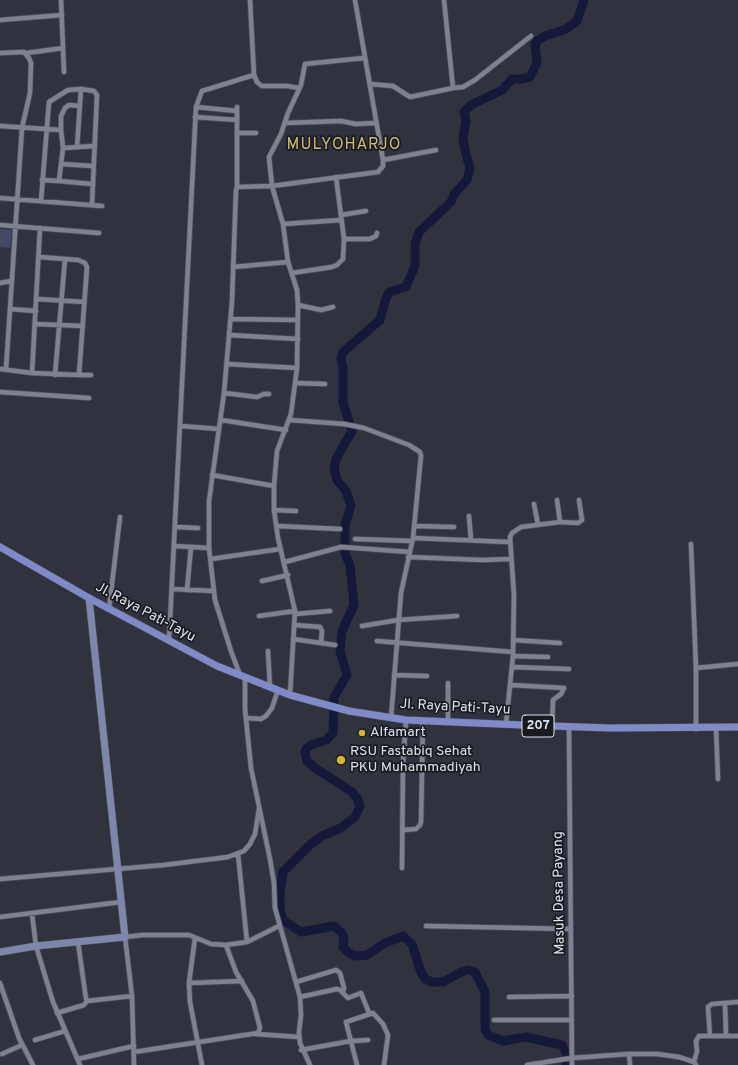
<!DOCTYPE html>
<html>
<head>
<meta charset="utf-8">
<style>
  body { margin:0 }
  canvas { display:block; background:#30323e }
</style>
</head>
<body>
<canvas width="738" height="1065"></canvas>
<script>
const c = document.querySelector('canvas').getContext('2d');
c.lineJoin = 'round';
function fill(path, color) {
  c.fillStyle = color;
  c.fill(path, 'evenodd');
}
function shape(rows) {
  const path = new Path2D();
  for (const r of rows) {
    path.moveTo(r[0], r[1]);
    for (let i = 2; i < r.length; i += 2) path.lineTo(r[i], r[i + 1]);
  }
  return path;
}
function trace(path, color, width, dash) {
  c.strokeStyle = color;
  c.lineWidth = width;
  c.lineCap = dash ? 'butt' : 'round';
  c.setLineDash(dash || []);
  c.stroke(path);
}
function label(font, color, halo, rows, align = 'center') {
  c.font = font + ' Overpass,sans-serif';
  c.lineWidth = 3.5;
  c.setLineDash([]);
  c.textBaseline = 'middle';
  c.strokeStyle = halo;
  c.fillStyle = color;
  for (const [text, x, y, turn = 0] of rows) {
    c.save();
    c.translate(x, y);
    c.rotate((+turn || 0) * Math.PI / 180);
    c.textAlign = isNaN(turn) ? turn : align;
    if (halo) c.strokeText(text, 0, 0);
    c.fillText(text, 0, 0);
    c.restore();
  }
}
fill(shape([
  [0,229,12,230,10,248,0,247]
]), '#434968');
trace(shape([
  [566,1065,567,1055,562,1045,526,1037,503,1041,488,1035,485,1029,485,992,475,972,469,970,461,972,443,982,432,982,425,979,421,972,412,944,403,936,385,943,367,955,356,956,349,953,343,947,344,938,341,932,334,926,301,932,284,921,280,911,280,892,283,872,311,844,322,836,341,828,355,817,360,806,357,798,352,792,315,768,307,761,305,754,306,749,311,745,326,740,333,733,334,697,347,675,340,651,342,631,354,605,350,565,345,554,345,525,351,506,346,491,337,480,334,469,336,459,352,431,343,403,343,368,341,359,343,352,380,320,385,301,389,292,406,287,415,266,415,244,419,232,451,202,454,194,467,180,470,168,465,151,463,138,466,121,464,112,471,105,502,90,512,79,521,79,530,77,537,63,535,44,537,41,545,36,566,29,577,21,584,0]
]), '#141839', 9);
const street = shape([
  [0,20,62,15],
  [63,48,64,72],
  [0,53,24,52,29,58,31,63,30,93,22,128,6,369],
  [27,53,63,48,61,0],
  [254,75,257,82,262,86,287,86,299,88],
  [370,84,393,86,410,97,453,88,444,0],
  [453,88,463,87,475,80,531,36],
  [196,107,237,111],
  [195,117,237,120],
  [285,123,341,121,356,124,376,123],
  [0,126,61,130],
  [237,133,237,107],
  [77,147,81,89],
  [63,148,94,146],
  [383,160,436,150],
  [61,164,93,166],
  [42,180,59,181,63,148,61,130,61,116,65,108,69,105,79,106],
  [59,181,92,184],
  [237,187,237,133,256,133],
  [0,198,102,206],
  [41,201,49,102,68,90,81,89,94,91,97,95,92,205],
  [341,215,366,211],
  [283,224,341,220],
  [0,225,99,233],
  [344,239,370,239,376,236,377,233],
  [233,267,288,262],
  [292,273,332,267,337,265,343,259,344,239,336,177],
  [0,283,11,281],
  [37,299,84,302],
  [298,305,321,310,333,307],
  [10,309,36,311],
  [231,319,298,320],
  [35,324,83,326],
  [229,335,298,339],
  [227,364,297,368],
  [0,369,32,373,79,375,87,267,85,263,78,260,40,257],
  [32,373,40,228],
  [55,375,65,259],
  [79,375,91,375],
  [295,383,325,384],
  [0,392,89,398],
  [224,393,257,397,264,394,269,394],
  [221,420,286,430],
  [290,420,344,424,364,428,409,445,420,452,421,456,413,538,401,593,391,718],
  [181,426,219,429],
  [212,475,274,486],
  [557,500,560,522],
  [534,504,538,525],
  [274,510,296,511],
  [469,516,471,540],
  [277,526,340,529],
  [414,526,454,527],
  [175,527,198,528],
  [413,538,509,542],
  [355,539,412,541],
  [691,544,696,668,696,729],
  [174,546,209,548],
  [408,557,482,560,510,559],
  [211,559,280,549],
  [285,562,341,547,410,552],
  [262,581,288,575],
  [172,589,214,591],
  [187,590,191,547],
  [109,609,120,517],
  [295,614,330,611],
  [259,616,295,611],
  [295,625,320,627,322,631,321,643],
  [362,626,398,620,457,616],
  [293,639,335,645],
  [513,640,560,643],
  [169,641,196,107,202,91,254,75,250,0],
  [377,641,513,652],
  [268,651,270,688],
  [513,656,548,657],
  [512,667,569,669],
  [696,668,738,664],
  [240,675,231,651,215,600,209,548,209,501,224,393,232,301,236,190,237,187,272,186,269,157,281,134,288,113,301,85,305,64,364,58],
  [394,675,427,676],
  [245,678,245,709,251,768,270,859,274,883,275,908,300,997,301,1015,299,1032,300,1043,310,1065],
  [448,683,448,722],
  [511,685,564,688,561,694,553,700,552,726],
  [290,695,295,611,278,538,274,510,274,486,277,451,291,414,297,368,298,305,297,290,288,262,283,224,272,186,378,172,383,166,383,160,355,0],
  [246,718,261,719,266,716,272,708,278,690],
  [506,724,513,656,514,596,510,537,512,533,521,527,560,522,578,523,582,520,579,500],
  [569,727,572,1065],
  [716,728,718,779],
  [403,830,416,829,420,825,421,822,423,720],
  [238,854,247,942],
  [402,868,403,764,406,720],
  [0,879,164,865,228,857,244,851,250,844,255,834,259,809],
  [32,914,36,946,53,1002,80,1065],
  [0,917,121,902],
  [426,926,571,929],
  [195,938,189,983,190,1002,202,1065],
  [78,942,86,999,87,1001,132,996],
  [296,982,336,970,340,973,344,988,343,992],
  [0,983,19,1038,33,1065],
  [189,983,242,981],
  [300,997,337,989,340,990,348,998,361,993,369,1013],
  [509,997,572,996],
  [57,1013,84,1005,87,1001],
  [494,1020,572,1020],
  [256,1034,299,1037],
  [710,1036,708,1007,712,1004,725,1003],
  [726,1036,725,1003,738,1002],
  [35,1040,65,1031],
  [301,1050,351,1041,368,1040],
  [134,1052,258,1033,260,1028,253,1001,236,972,226,945],
  [2,1054,22,1045],
  [629,1054,630,1065],
  [78,1059,134,1046],
  [694,1062,697,1051,696,1041,699,1036,738,1036],
  [134,1065,132,996,125,937,143,935,189,935,211,944,226,945,247,942,279,926],
  [357,1065,346,1022,373,1013,383,1024,388,1035,384,1065],
  [527,1065,572,1058,629,1054,657,1054,679,1057,694,1062,696,1065]
]);
const secondary = shape([
  [0,952,36,946,125,937,89,598]
]);
const primary = shape([
  [0,547,89,598,217,666,290,695,349,711,406,720,522,725,610,728,738,727]
]);
trace(street, '#4c4e58', 6);
trace(secondary, '#4c4e58', 8);
trace(primary, '#4c4e58', 8);
trace(street, '#7e818f', 4.5);
trace(secondary, '#7f86ac', 7);
trace(primary, '#7f8ac9', 7);
for (const [x, y, r, color] of [
  [362,733,4,"#d4b635"],
  [341,760,5,"#d4b635"]
]) {
  const dot = new Path2D();
  dot.arc(x, y, r, 0, 2 * Math.PI);
  c.fillStyle = color;
  c.fill(dot);
  trace(dot, '#191a20', 1.5);
}
for (const [x, y, w] of [
  [538,726,32]
]) {
  const box = new Path2D();
  box.roundRect(x - w / 2, y - 11, w, 22, 3);
  c.fillStyle = '#191a20';
  c.fill(box);
  trace(box, '#e0e2ea', 1);
}
label('bold 13px', '#e0e2ea', null, [
  ["207",538,726]
]);
label('14px', '#e0e2ea', '#191a20', [
  ["Jl. Raya Pati-Tayu",145,613,28],
  ["Jl. Raya Pati-Tayu",455,708,3],
  ["Masuk Desa Payang",560,893,-91]
]);
label('14px', '#e0e2ea', '#191a20', [
  ["Alfamart",370,733],
  ["RSU Fastabiq Sehat",350,752],
  ["PKU Muhammadiyah",350,768]
], 'left');
c.letterSpacing = '1px';
label('16px', '#d2be71', '#191a20', [
  ["MULYOHARJO",344,146]
]);
c.letterSpacing = '0px';
</script>
</body>
</html>
